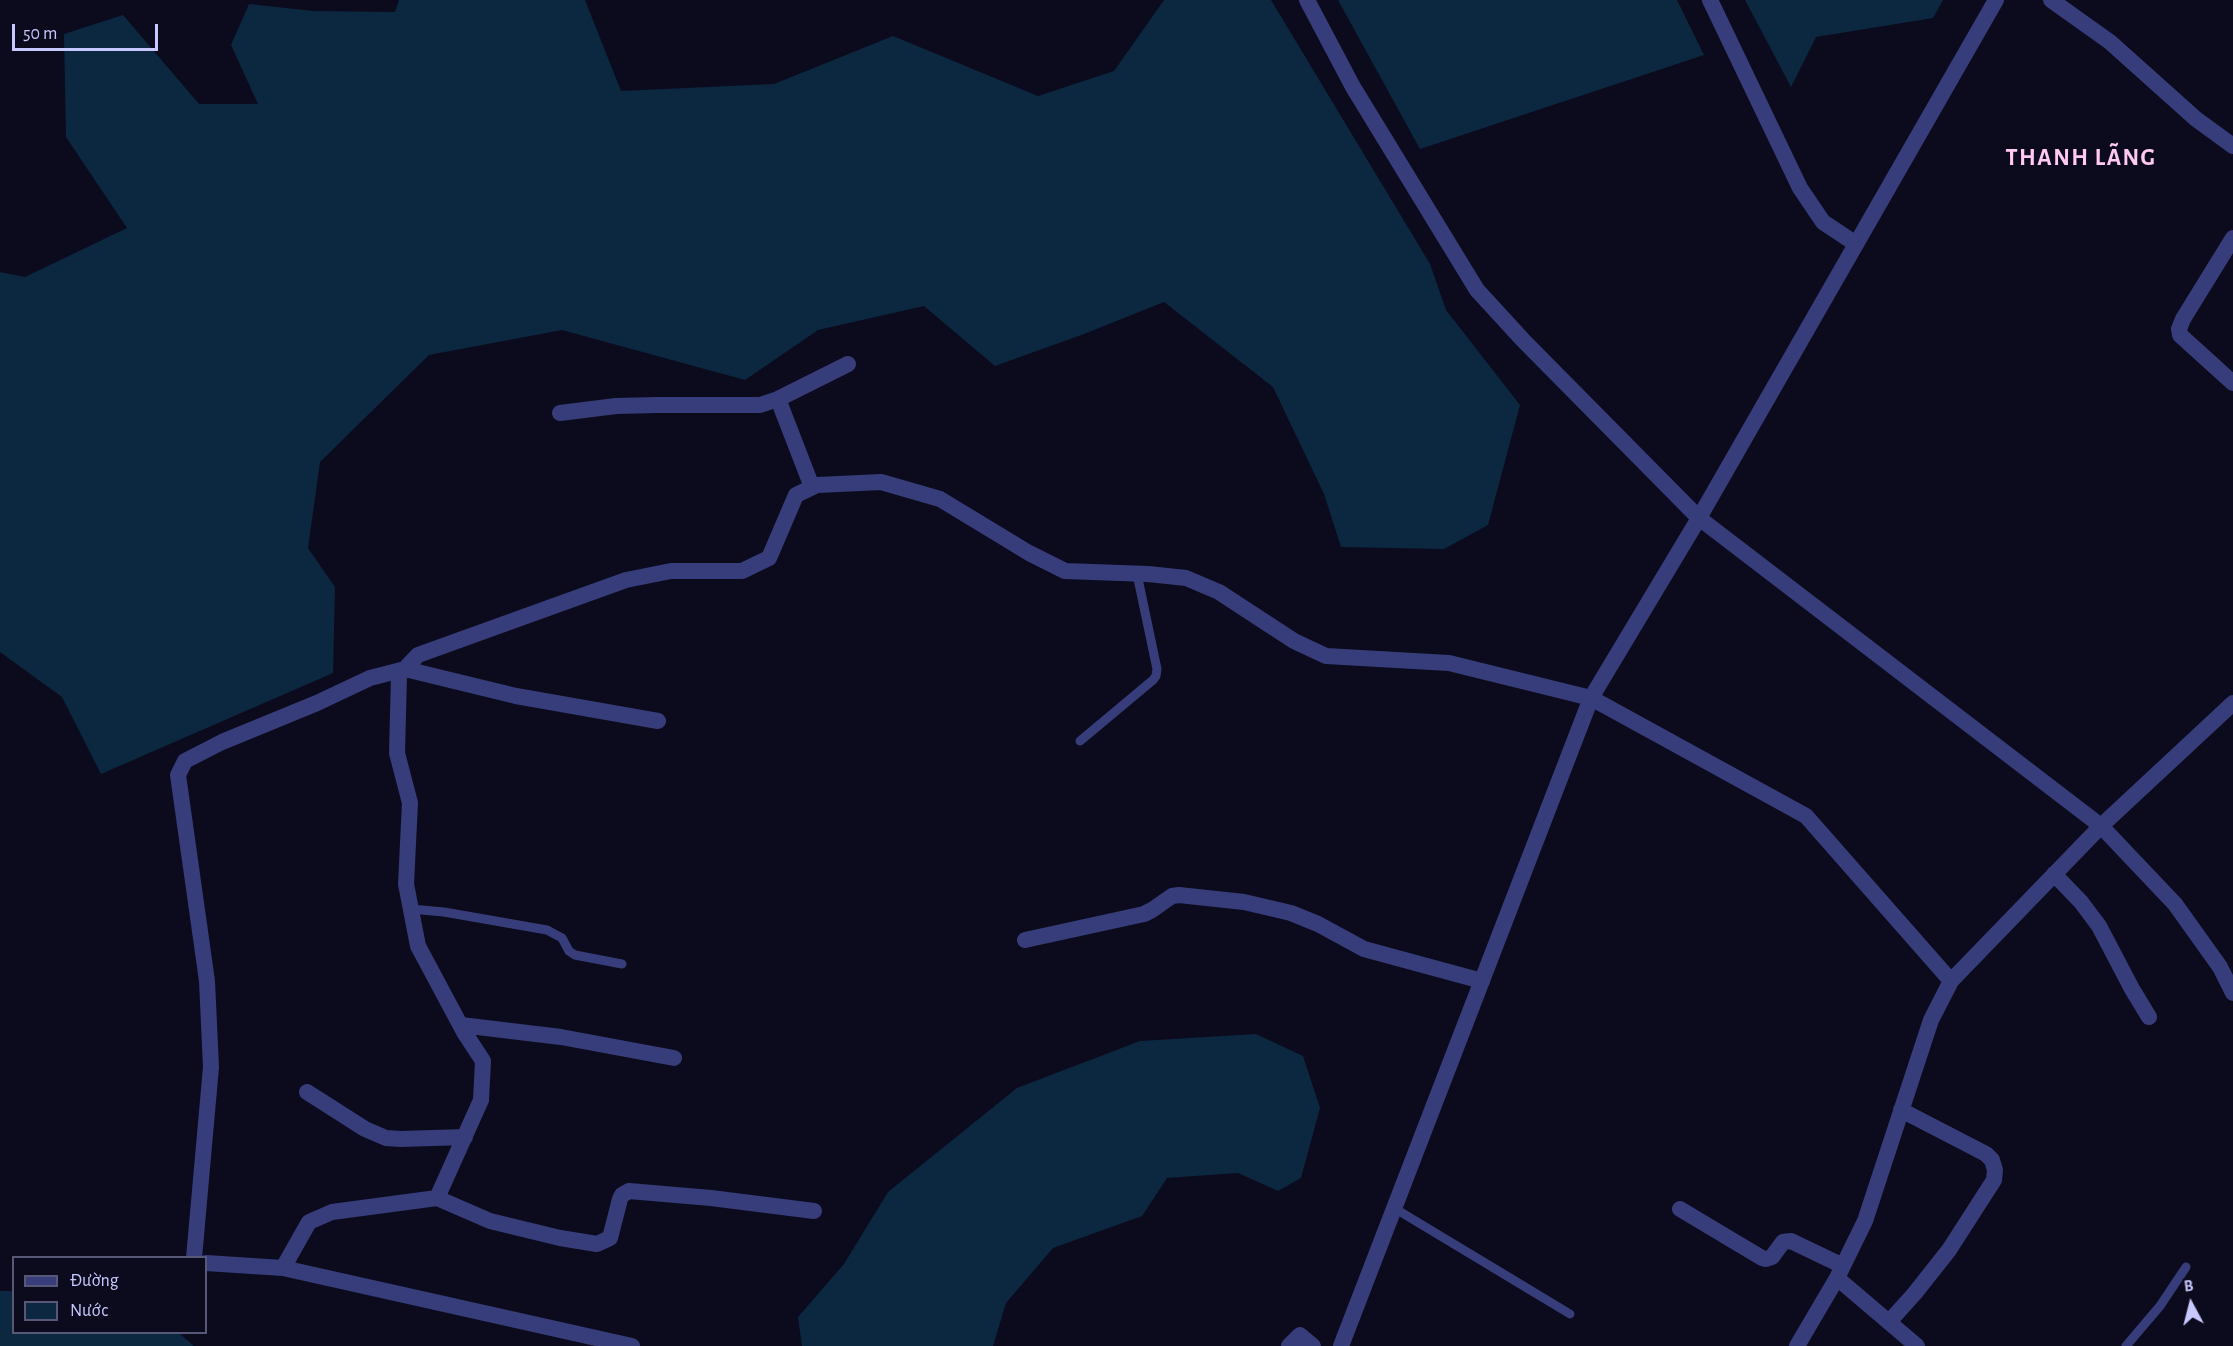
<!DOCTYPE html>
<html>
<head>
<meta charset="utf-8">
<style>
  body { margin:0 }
  #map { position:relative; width:2233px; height:1346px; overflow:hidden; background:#0c0b1d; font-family:"Alegreya Sans",sans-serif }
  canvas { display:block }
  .legend { position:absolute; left:12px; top:1256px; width:195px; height:78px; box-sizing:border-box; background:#0c0b1d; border:2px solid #575777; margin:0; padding:8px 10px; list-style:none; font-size:18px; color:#c7c8ff }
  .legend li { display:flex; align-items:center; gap:12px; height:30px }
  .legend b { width:30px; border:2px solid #575777 }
  .north { position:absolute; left:2161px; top:1274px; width:60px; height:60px; -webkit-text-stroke:4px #0c0b1d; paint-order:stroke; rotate:353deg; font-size:16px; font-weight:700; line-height:24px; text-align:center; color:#c7c8ff }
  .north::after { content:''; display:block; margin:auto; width:21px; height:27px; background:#c7c8ff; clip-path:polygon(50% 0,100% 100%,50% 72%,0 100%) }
  .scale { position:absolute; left:12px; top:24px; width:146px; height:27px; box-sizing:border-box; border:3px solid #c7c8ff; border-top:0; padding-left:8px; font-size:18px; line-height:21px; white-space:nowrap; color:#c7c8ff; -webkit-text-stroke:4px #0c0b1d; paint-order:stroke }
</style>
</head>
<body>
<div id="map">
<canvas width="2233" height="1346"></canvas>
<ul class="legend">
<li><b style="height:8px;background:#373d7b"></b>Đường</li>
<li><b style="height:16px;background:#0c2740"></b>Nước</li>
</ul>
<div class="north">B</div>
<div class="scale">50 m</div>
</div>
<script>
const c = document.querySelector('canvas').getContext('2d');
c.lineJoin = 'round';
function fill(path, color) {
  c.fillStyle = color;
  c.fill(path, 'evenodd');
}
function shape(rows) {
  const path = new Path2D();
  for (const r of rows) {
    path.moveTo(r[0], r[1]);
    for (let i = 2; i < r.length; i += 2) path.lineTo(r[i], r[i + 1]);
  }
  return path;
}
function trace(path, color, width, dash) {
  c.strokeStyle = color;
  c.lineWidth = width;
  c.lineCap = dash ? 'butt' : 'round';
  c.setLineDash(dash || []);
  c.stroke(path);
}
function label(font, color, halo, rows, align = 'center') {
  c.font = font + ' "Alegreya Sans",sans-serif';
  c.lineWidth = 5;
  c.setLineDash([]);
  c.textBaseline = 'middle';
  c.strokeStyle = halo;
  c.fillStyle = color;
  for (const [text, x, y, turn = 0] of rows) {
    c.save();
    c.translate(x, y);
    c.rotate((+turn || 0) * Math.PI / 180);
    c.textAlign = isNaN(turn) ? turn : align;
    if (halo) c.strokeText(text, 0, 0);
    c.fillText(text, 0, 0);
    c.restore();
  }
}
fill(shape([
  [399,0,585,0,621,91,774,84,893,36,1038,96,1114,71,1164,0,1271,0,1430,264,1446,310,1520,405,1488,525,1444,549,1341,547,1324,494,1273,387,1164,302,1084,334,995,366,924,306,818,330,745,380,562,330,429,355,320,462,308,548,335,587,333,673,101,774,62,697,0,652,0,272,25,277,127,228,66,137,64,34,123,15,199,104,258,104,231,45,249,4,313,11,395,12],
  [1338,0,1677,0,1704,55,1420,149],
  [1745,0,1943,0,1933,18,1816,37,1791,87],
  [1256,1034,1303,1056,1320,1108,1301,1178,1278,1191,1238,1173,1167,1178,1142,1216,1053,1248,1006,1303,993,1346,802,1346,798,1317,844,1264,888,1192,1017,1088,1140,1041],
  [0,1291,13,1291,14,1332,179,1333,194,1346,0,1346]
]), '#0c2740');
trace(shape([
  [1080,741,1153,680,1156,676,1157,669,1137,574],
  [410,909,444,912,547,930,562,938,569,951,575,955,622,964],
  [1394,1208,1570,1314],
  [2126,1346,2160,1306,2186,1267]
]), '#373d7b', 9);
trace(shape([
  [1307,0,1353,87,1477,290,1522,339,1699,518],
  [1710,0,1800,188,1823,222,1856,244],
  [2051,0,2110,42,2196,119,2233,146],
  [2233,238,2183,319,2179,329,2180,335,2233,383],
  [778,399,812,487],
  [560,413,616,406,657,405,760,405,778,399,848,364],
  [2054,874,2081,902,2099,926,2132,989,2149,1017],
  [1025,940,1144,914,1152,910,1172,896,1179,895,1244,902,1291,913,1318,924,1364,949,1482,981],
  [461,1025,561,1037,674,1058],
  [307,1092,365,1129,386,1138,401,1139,465,1137],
  [437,1198,490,1221,560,1238,597,1244,610,1238,620,1199,622,1195,629,1191,711,1198,814,1211],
  [1680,1209,1762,1258,1766,1259,1772,1257,1783,1242,1791,1241,1843,1266],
  [194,1258,211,1067,207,981,178,775,185,761,222,742,317,703,370,678,405,669,516,696,658,721],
  [206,1263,283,1268,632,1346],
  [283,1268,309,1222,332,1212,437,1198,481,1100,483,1061,464,1032,418,946,406,884,410,803,397,753,399,675,418,655,626,580,671,571,742,571,769,558,796,495,817,485,881,482,940,499,1029,553,1065,571,1148,574,1186,578,1219,592,1294,641,1326,656,1449,663,1591,698,1806,816,1951,981],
  [1837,1278,1917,1346],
  [1889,1322,1915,1293,1949,1250,1994,1180,1995,1170,1992,1160,1986,1154,1901,1110],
  [1289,1346,1300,1335,1313,1346],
  [1797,1346,1837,1278,1865,1221,1931,1020,1951,981,2101,826,2233,703]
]), '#373d7b', 16);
trace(shape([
  [1699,518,2101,826,2175,904,2220,967,2233,993],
  [1341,1346,1591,698,1699,518,1996,0]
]), '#373d7b', 16);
c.letterSpacing = '1.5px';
label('bold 24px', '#ffc9f2', '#0c0b1d', [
  ["THANH LÃNG",2081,158]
]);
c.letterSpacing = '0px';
</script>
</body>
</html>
